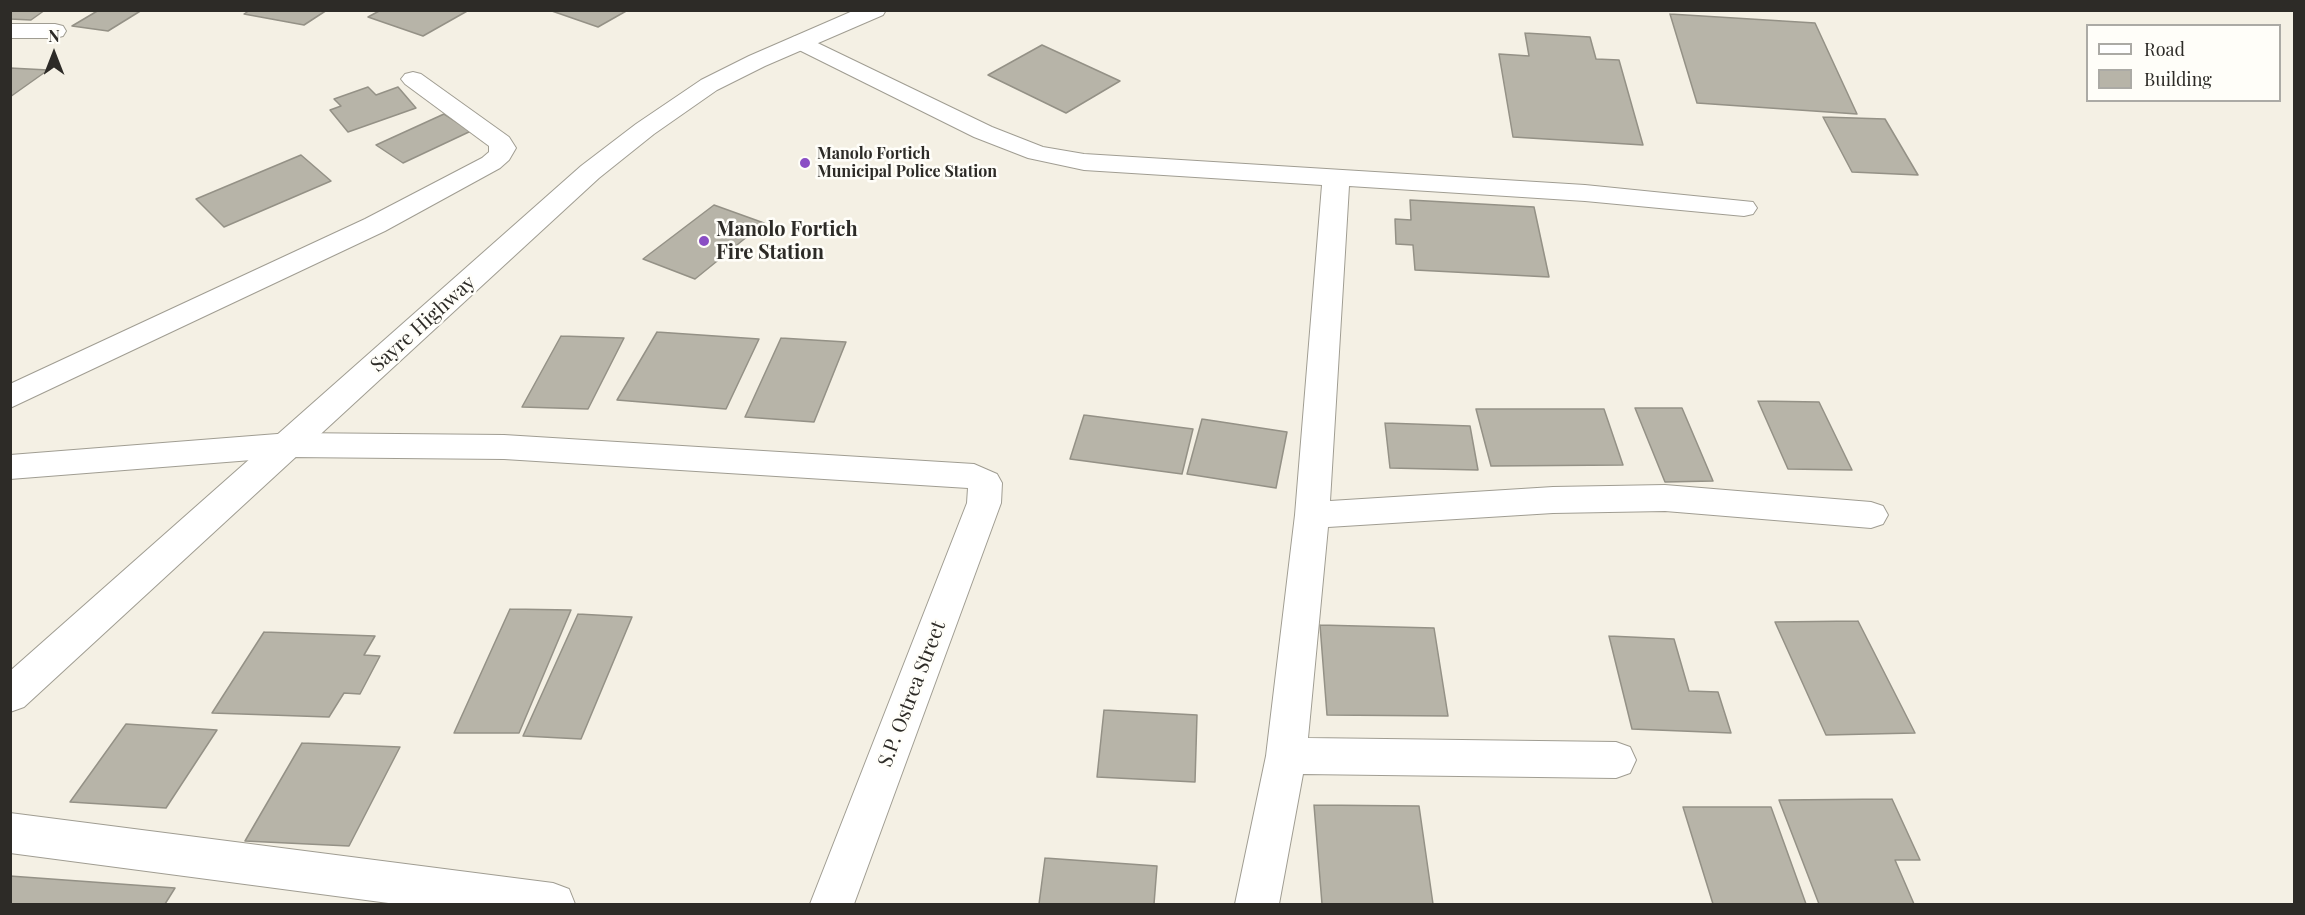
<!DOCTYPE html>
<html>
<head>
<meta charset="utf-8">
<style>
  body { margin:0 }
  #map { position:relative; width:2305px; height:915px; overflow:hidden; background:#f4f0e4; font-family:"Playfair Display",serif }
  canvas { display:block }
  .frame { position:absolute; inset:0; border:12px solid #2d2b27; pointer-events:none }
  .legend { position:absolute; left:2086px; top:24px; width:195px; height:78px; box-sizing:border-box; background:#fffef9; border:2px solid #abaaa5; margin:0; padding:8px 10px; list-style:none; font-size:18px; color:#2d2b27 }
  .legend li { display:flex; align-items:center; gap:12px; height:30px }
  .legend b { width:30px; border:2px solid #abaaa5 }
  .north { position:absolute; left:24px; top:24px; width:60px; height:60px; -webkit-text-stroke:4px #fffef9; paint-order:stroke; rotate:0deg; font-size:16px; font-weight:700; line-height:24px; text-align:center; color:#2d2b27 }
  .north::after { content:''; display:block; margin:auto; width:21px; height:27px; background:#2d2b27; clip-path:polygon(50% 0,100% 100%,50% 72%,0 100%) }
</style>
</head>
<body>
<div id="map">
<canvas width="2305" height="915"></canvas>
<div class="frame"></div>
<ul class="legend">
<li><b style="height:8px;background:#fff"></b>Road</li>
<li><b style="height:16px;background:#b7b4a8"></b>Building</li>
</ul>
<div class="north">N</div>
</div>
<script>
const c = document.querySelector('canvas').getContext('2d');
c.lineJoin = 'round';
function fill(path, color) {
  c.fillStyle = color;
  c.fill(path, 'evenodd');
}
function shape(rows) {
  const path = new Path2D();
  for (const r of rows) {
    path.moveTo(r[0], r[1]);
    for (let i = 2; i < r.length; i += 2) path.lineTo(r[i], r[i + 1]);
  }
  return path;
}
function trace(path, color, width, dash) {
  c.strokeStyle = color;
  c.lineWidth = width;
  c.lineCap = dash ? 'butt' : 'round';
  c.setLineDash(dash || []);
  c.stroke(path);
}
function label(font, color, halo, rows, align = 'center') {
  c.font = font + ' "Playfair Display",serif';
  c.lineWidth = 5;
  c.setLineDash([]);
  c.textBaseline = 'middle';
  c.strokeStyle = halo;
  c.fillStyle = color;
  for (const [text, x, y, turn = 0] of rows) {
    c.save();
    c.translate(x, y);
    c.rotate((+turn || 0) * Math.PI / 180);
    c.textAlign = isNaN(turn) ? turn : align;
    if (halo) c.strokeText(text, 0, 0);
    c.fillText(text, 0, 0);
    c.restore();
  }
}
const building = shape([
  [10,10,45,10,31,20,10,19,10,10],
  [99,10,142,10,108,31,72,26,99,10],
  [250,10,327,10,304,25,244,14,250,10],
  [381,10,469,10,423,36,368,17,381,10],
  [549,10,628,10,598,27,549,10],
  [1670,14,1815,23,1857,114,1697,103,1670,14],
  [1525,33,1590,37,1596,59,1619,60,1643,145,1513,137,1499,54,1529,56,1525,33],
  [1042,45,1120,81,1066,113,988,75,1042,45],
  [10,68,48,70,10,97,10,68],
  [368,87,376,95,398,87,416,108,348,132,330,110,341,106,334,99,368,87],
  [444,114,471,131,403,163,376,145,444,114],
  [1823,117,1885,119,1918,175,1852,172,1823,117],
  [301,155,331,181,224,227,196,199,301,155],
  [1410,200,1534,207,1549,277,1415,270,1413,245,1396,244,1395,219,1411,220,1410,200],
  [714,205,764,223,695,279,643,259,714,205],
  [657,332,759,339,726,409,617,400,657,332],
  [561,336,624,338,588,409,522,407,561,336],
  [781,338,846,342,814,422,745,417,781,338],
  [1758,401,1819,402,1852,470,1788,469,1758,401],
  [1635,408,1682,408,1713,481,1665,482,1635,408],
  [1476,409,1604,409,1623,465,1491,466,1476,409],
  [1084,415,1193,429,1182,474,1070,459,1084,415],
  [1202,419,1287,432,1276,488,1187,474,1202,419],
  [1385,423,1470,426,1478,470,1390,468,1385,423],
  [510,609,571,610,519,733,454,733,510,609],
  [578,614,632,617,581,739,523,736,578,614],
  [1858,621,1915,733,1826,735,1775,622,1858,621],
  [1320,625,1434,628,1448,716,1327,715,1320,625],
  [264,632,375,636,364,655,380,656,360,694,344,693,329,717,212,713,264,632],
  [1609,636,1674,639,1689,691,1718,692,1731,733,1632,729,1609,636],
  [1104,710,1197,715,1195,782,1097,777,1104,710],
  [126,724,217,730,166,808,70,802,126,724],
  [302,743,400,747,349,846,245,841,302,743],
  [1892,799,1920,860,1895,860,1914,904,1819,904,1779,800,1892,799],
  [1314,805,1419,806,1433,904,1322,904,1314,805],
  [1683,807,1771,807,1806,904,1713,904,1683,807],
  [1045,858,1157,866,1154,904,1039,904,1045,858],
  [10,876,175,888,165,904,10,904,10,876]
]);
fill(building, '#b7b4a8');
trace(building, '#949186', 1.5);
const minor = shape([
  [10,24,55,24,63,26,66,31,63,36,55,38,10,38,10,24],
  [801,35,992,127,1043,147,1084,154,1585,185,1753,202,1757,208,1753,214,1744,216,1585,201,1349,186,1330,501,1553,487,1665,485,1871,502,1883,506,1888,515,1883,524,1871,528,1665,511,1553,513,1328,527,1308,738,1616,742,1630,747,1636,760,1630,773,1616,778,1303,774,1279,904,1235,904,1266,756,1295,515,1322,185,1084,170,1028,158,974,137,793,47,790,42,793,37,801,35],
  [413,72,421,74,509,137,516,148,509,160,500,168,385,231,10,408,10,384,365,219,482,158,489,152,489,146,405,84,401,79,405,74,413,72],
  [290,433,504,435,974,464,997,474,1002,483,1001,503,854,904,810,904,967,503,968,488,504,459,290,457,10,479,10,455,290,433],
  [10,813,553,883,569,889,575,904,396,904,10,853,10,813]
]);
const highway = shape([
  [855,10,886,10,883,15,765,66,717,90,654,134,599,178,24,707,10,712,10,671,581,166,636,124,701,80,749,56,855,10]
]);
trace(minor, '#a09d92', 2);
trace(highway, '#a09d92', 2);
fill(minor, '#fff');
fill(highway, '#fff');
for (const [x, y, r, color] of [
  [805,163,6,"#8a4ec4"],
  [704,241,6,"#8a4ec4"]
]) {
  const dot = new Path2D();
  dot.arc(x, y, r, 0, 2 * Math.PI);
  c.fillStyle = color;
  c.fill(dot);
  trace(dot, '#fffef9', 2);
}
label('bold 16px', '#2d2b27', '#fffef9', [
  ["Manolo Fortich",817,154],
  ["Municipal Police Station",817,172]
], 'left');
label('bold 20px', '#2d2b27', '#fffef9', [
  ["Manolo Fortich",716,230],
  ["Fire Station",716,253]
], 'left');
label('20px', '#2d2b27', '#fffef9', [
  ["Sayre Highway",423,324,-42],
  ["S.P. Ostrea Street",912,694,-69]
]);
</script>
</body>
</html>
